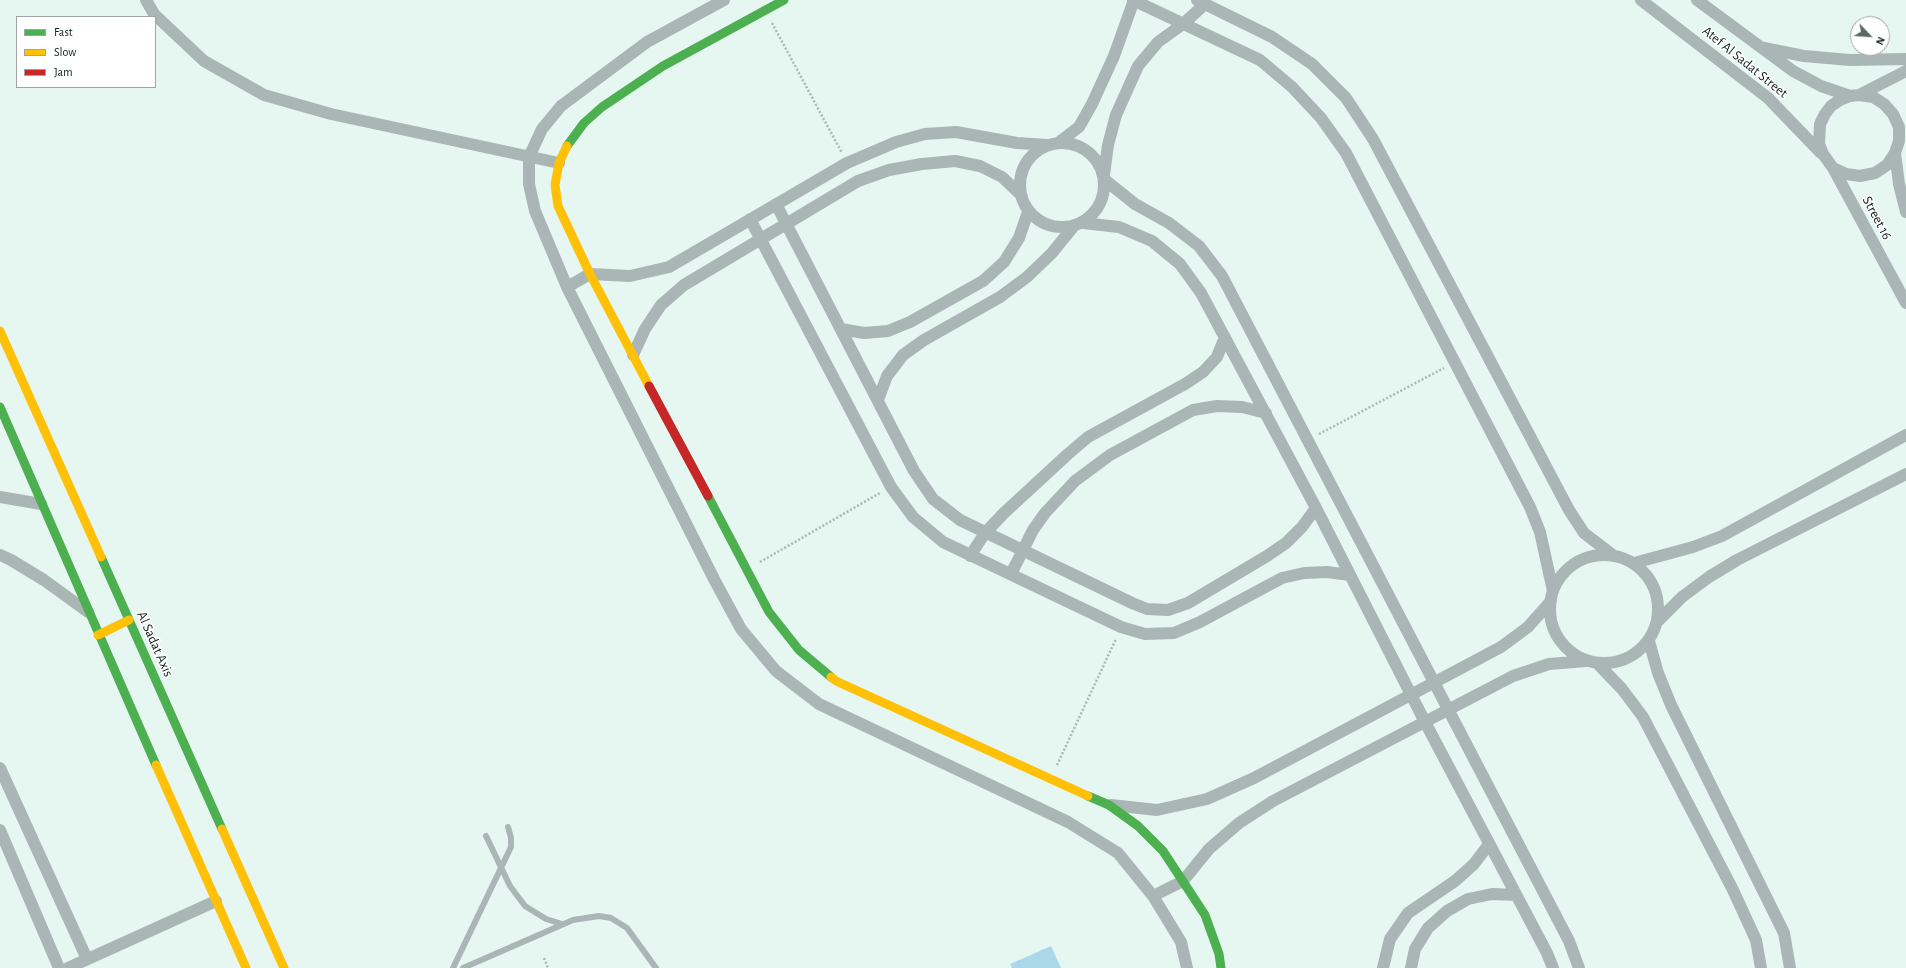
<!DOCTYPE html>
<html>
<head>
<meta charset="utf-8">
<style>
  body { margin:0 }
  #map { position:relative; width:1906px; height:968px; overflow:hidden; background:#e6f7f2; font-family:"Alegreya Sans",sans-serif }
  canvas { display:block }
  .legend { position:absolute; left:16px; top:16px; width:140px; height:72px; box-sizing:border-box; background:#fff; border:1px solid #9fa5a3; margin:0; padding:5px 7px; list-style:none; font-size:12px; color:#0f1d1a }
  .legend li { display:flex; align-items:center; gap:8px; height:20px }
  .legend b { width:20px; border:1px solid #9fa5a3 }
  .north { position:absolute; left:1850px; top:16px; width:40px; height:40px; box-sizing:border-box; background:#fff; border:1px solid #9fa5a3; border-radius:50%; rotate:115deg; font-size:11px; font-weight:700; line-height:16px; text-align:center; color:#0f1d1a }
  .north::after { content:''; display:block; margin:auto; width:14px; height:18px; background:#5a6966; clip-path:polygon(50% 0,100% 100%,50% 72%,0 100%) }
</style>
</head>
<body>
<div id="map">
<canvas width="1906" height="968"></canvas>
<ul class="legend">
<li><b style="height:5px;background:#4caf50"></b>Fast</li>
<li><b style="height:5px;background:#ffc107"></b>Slow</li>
<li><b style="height:5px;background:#c62828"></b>Jam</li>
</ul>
<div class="north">N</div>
</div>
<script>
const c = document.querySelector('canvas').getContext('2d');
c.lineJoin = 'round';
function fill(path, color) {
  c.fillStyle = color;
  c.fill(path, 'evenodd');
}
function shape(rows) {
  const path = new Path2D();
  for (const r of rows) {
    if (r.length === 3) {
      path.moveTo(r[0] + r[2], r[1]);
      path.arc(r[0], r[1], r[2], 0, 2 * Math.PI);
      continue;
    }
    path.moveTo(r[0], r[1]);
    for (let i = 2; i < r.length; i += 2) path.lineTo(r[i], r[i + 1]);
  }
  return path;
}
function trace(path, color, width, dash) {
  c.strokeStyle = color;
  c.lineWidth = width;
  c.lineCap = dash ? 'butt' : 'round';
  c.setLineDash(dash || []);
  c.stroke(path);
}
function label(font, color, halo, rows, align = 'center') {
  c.font = font + ' "Alegreya Sans",sans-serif';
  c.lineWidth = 3;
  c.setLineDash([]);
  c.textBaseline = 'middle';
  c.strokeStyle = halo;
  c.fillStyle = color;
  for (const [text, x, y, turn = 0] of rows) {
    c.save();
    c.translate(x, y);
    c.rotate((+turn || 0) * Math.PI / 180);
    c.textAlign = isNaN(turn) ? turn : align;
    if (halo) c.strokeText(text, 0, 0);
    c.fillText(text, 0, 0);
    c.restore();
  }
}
fill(shape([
  [1051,946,1061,968,1012,968,1010,964]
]), '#aad8ea');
trace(shape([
  [772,23,842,153],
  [1319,434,1444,368],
  [760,562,880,493],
  [1057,765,1116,639],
  [544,958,548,968]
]), '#aab7b6', 2.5, [2, 2]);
trace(shape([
  [486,836,510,886,525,906,546,919,562,924],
  [453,968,511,847,511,838,508,827],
  [463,968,573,920,599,916,611,918,627,928,656,968]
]), '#aab6b6', 6);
trace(shape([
  [146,0,154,14,204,61,264,95,331,114,559,163],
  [724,0,647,42,561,106,542,129,529,157,529,184,535,211,567,287,715,581,741,629,776,671,819,704,1068,822,1118,853,1153,896,1181,942,1187,968],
  [1133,0,1260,60,1292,87,1321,118,1346,153,1530,507,1540,532,1553,591],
  [1197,0,1272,37,1312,64,1346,98,1373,139,1569,510,1584,533,1614,556],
  [1641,0,1768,98,1821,153],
  [1697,0,1793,71,1821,86,1850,96,1859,95,1873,97,1884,104,1893,114,1899,127,1899,141,1895,153,1887,165,1875,173,1860,176,1846,174,1833,168,1823,154,1819,144,1820,124,1825,114,1831,106,1840,100,1850,96],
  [1764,48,1804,56,1850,60,1906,59],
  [1859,95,1906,71],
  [1062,185,42],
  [1058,143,1079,127,1092,104,1114,56,1134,0],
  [1895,153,1899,184,1906,212],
  [1833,168,1906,303],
  [1104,175,1108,145,1116,115,1138,66,1158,42,1183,24,1205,4],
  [1105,180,1135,204,1169,223,1199,246,1222,276,1569,941,1579,968],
  [776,204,914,471,933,499,960,520,1132,603,1147,609,1168,610,1188,603,1267,556,1286,543,1302,527,1316,508],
  [750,219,891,487,913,517,943,542,1121,627,1145,634,1174,633,1200,622,1282,578,1304,573,1327,572,1350,575],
  [1083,223,1119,227,1152,241,1180,264,1201,293,1316,508,1425,722,1547,953,1553,968],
  [567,287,590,274,630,276,669,267,847,163,896,142,925,134,956,132,1017,143,1048,145],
  [841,329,864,333,888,331,910,322,983,281,1004,262,1019,238,1028,212],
  [633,355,645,329,661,305,684,285,858,181,889,170,922,164,955,161,980,166,1002,177,1020,194],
  [878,400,887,376,903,355,924,340,1000,297,1027,277,1052,253,1073,227],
  [0,497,41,504],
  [1604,609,54],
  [0,555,11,560,44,580,88,612],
  [970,556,985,533,1004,513,1068,454,1088,437,1185,384,1203,372,1217,357,1225,337],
  [1634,563,1693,547,1722,536,1906,435],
  [1011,574,1033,530,1045,513,1075,481,1110,455,1193,410,1217,406,1242,407,1266,413],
  [1658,621,1682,597,1709,577,1737,560,1906,474],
  [1649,641,1658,673,1671,705,1784,933,1790,968],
  [1598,664,1622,689,1643,717,1733,890,1756,940,1761,968],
  [0,768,87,959],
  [1111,805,1157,810,1207,799,1254,778,1501,647,1528,627,1551,601],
  [0,830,59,968],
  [1153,896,1183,881,1209,849,1239,823,1273,801,1513,676,1549,664,1587,661],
  [68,968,216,901],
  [1383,968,1390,939,1408,913,1455,881,1474,864,1489,844],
  [1411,968,1415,949,1428,928,1447,911,1468,899,1492,894,1516,895]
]), '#aab6b6', 12);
trace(shape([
  [567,146,584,123,602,107,663,66,784,0],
  [0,407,156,765],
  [708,496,769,612,799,650,831,677],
  [101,557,222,829],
  [1088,796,1109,805,1138,826,1163,851,1205,915,1219,954,1221,968]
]), '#4caf50', 9);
trace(shape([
  [567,146,559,163,555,185,558,206,590,274,649,386],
  [0,331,101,557],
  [98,635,129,620],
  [831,677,836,681,1088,796],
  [156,765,246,968],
  [222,829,284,968]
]), '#ffc107', 9);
trace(shape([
  [649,386,708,496]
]), '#c62828', 9);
label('14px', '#0f1d1a', '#fff', [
  ["Atef Al Sadat Street",1745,62,39],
  ["Street 16",1877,218,62],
  ["Al Sadat Axis",155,644,66]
]);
</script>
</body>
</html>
